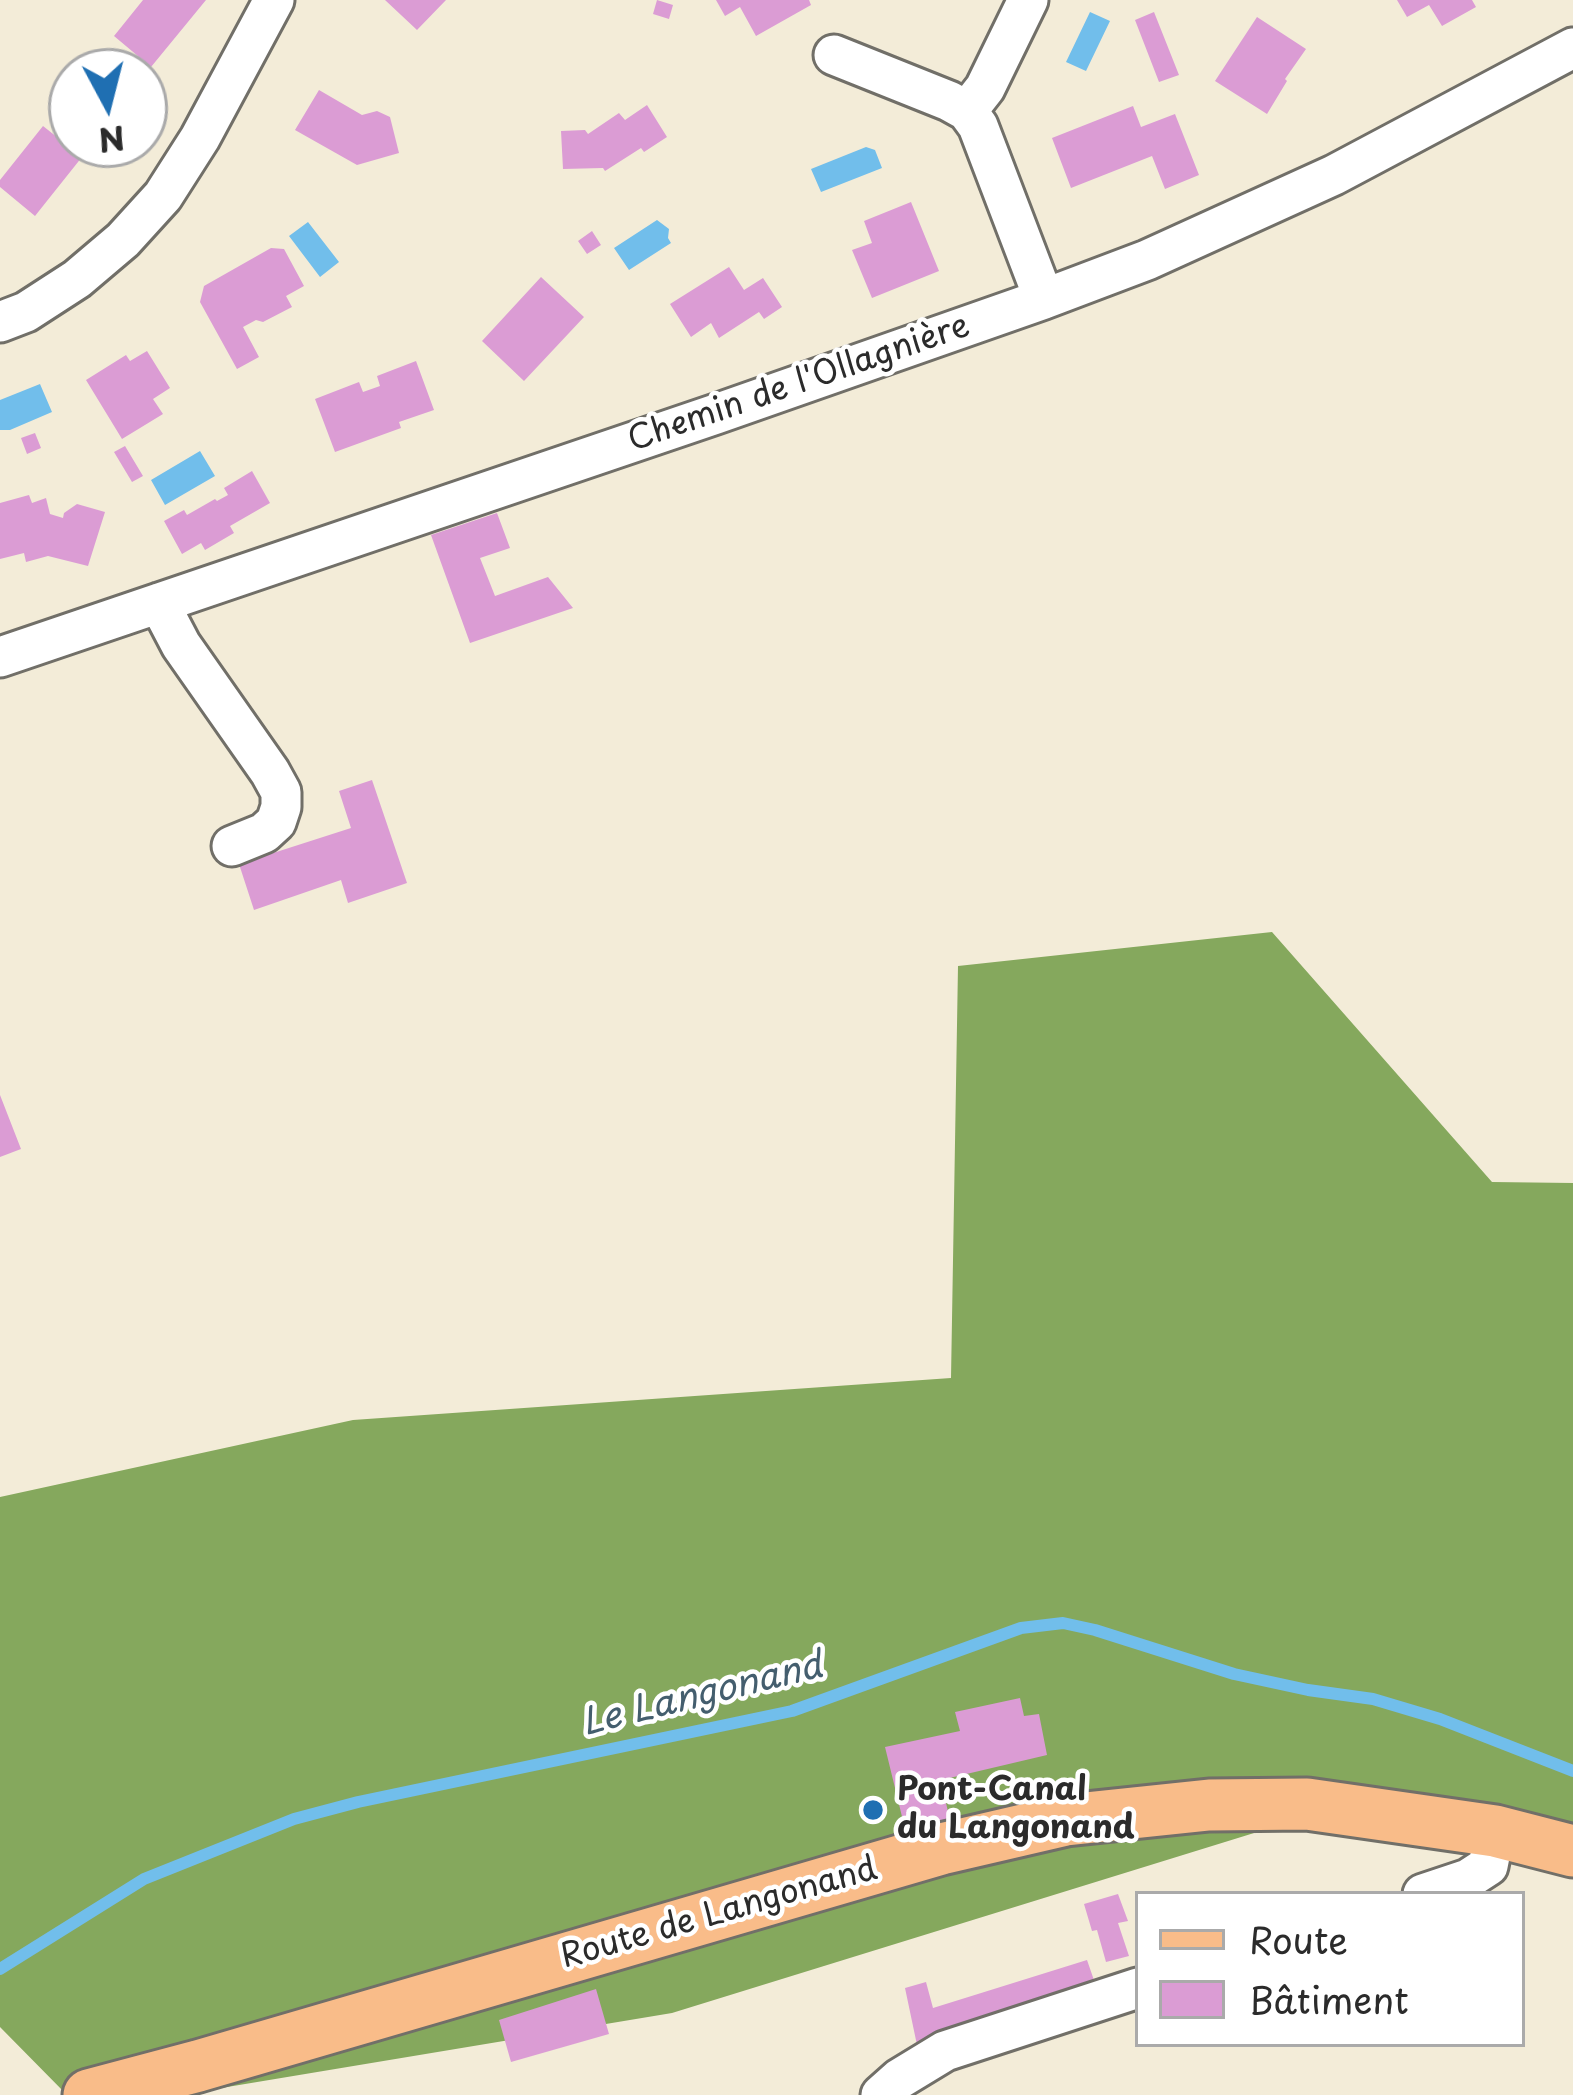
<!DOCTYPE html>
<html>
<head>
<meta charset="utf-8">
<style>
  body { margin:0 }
  #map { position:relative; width:1573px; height:2095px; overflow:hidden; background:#f3ecd8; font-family:"Playpen Sans",sans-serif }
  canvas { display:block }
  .legend { position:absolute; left:1135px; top:1891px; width:390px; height:156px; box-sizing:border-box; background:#fff; border:3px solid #aaa; margin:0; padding:15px 21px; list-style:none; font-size:36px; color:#2b2b2b }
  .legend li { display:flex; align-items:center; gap:24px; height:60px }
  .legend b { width:60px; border:3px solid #aaa }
  .north { position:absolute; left:48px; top:48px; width:120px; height:120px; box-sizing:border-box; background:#fff; border:3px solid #aaa; border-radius:50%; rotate:173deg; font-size:33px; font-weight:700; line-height:48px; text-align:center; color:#2b2b2b }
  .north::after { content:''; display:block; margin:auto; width:42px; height:54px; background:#1f6fb2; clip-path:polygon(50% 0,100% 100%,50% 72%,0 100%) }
</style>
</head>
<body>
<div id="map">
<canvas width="1573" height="2095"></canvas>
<ul class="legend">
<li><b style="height:15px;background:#f9bc89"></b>Route</li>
<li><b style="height:33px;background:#db9cd4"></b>Bâtiment</li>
</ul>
<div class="north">N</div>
</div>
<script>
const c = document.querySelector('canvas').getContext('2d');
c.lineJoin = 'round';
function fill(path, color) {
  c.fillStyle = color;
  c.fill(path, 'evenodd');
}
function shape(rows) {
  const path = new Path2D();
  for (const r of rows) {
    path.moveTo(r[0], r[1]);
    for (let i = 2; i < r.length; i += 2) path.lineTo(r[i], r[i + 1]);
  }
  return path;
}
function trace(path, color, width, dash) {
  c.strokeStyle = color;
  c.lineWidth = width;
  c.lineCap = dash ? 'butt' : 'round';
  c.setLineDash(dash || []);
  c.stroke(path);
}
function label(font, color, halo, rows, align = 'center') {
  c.font = font + ' "Playpen Sans",sans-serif';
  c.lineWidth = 9;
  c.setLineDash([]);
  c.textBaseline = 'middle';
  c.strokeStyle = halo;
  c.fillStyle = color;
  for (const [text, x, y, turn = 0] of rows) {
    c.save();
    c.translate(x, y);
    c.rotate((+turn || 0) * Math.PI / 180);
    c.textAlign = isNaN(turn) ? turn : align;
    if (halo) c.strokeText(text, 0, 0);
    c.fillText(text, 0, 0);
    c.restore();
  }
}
fill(shape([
  [1272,932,1492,1182,1573,1183,1573,1865,1322,1812,672,2013,179,2095,67,2095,0,2027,0,1497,353,1420,951,1378,958,966]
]), '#85a85d');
fill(shape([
  [1090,12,1110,21,1086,71,1066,62],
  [866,147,875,150,882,168,821,192,811,169],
  [657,220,669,229,668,238,671,243,629,270,614,248],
  [308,222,339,262,320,277,289,236],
  [40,384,52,412,10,430,0,430,0,400],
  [200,451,215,476,165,505,151,480]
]), '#71beeb');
trace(shape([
  [0,1969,144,1879,294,1819,358,1802,792,1711,1021,1628,1063,1623,1095,1630,1234,1674,1308,1690,1373,1699,1440,1719,1573,1771]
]), '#71beeb', 12);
fill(shape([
  [143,0,206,0,151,67,114,36],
  [385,0,446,0,417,30],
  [657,0,673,5,669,19,653,14],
  [716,0,809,0,811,5,756,36,740,7,725,16],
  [1397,0,1472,0,1476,7,1442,26,1429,5,1407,17],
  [1154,12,1179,75,1159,82,1135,20],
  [1257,17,1306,49,1285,79,1287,81,1267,114,1215,81],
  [319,90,362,115,377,111,390,117,399,153,357,165,295,130],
  [647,105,667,137,644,152,641,148,605,171,603,168,563,169,561,131,585,130,588,134,619,113,625,120],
  [1133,106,1141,127,1175,114,1199,175,1165,189,1152,156,1071,188,1052,138],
  [43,126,82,157,35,216,0,187,0,180],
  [911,202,939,271,872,298,852,250,872,243,864,221],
  [592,231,601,245,587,254,578,241],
  [271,248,284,249,304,286,286,296,292,307,263,322,256,320,243,327,259,357,237,369,200,302,204,286],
  [729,267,744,290,763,278,782,307,764,319,759,312,719,338,711,323,691,337,670,304],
  [541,277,584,317,524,381,482,341],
  [147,351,170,388,153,399,163,414,122,439,86,380,126,355,130,361],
  [416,361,434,410,399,422,401,428,335,452,315,399,359,382,363,392,380,386,377,376],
  [35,433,41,448,27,454,21,438],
  [125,446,143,476,132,482,114,452],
  [252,471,270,503,230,526,234,533,205,550,201,543,182,554,164,521,184,510,187,515,215,499,217,501,228,495,224,488],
  [29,495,32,503,46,498,50,514,63,518,64,513,77,504,105,512,88,566,48,556,26,562,24,553,0,559,0,503],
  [497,513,510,548,480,558,495,596,548,577,573,608,470,643,431,535],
  [372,780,407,883,348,903,341,880,254,910,239,864,351,828,339,791],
  [0,1095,21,1149,0,1157],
  [1020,1698,1024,1716,1039,1714,1047,1755,941,1780,950,1821,906,1833,885,1747,960,1731,955,1712],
  [1118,1894,1128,1921,1118,1923,1129,1956,1106,1962,1097,1930,1092,1931,1084,1904],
  [1087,1960,1096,1986,917,2045,905,1988,926,1982,933,2008],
  [596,1989,609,2034,511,2062,499,2020]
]), '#db9cd4');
const minor = shape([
  [834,55,949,101,967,111,978,126,1044,299],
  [967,111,985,88,1028,0],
  [0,322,26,312,77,279,123,240,163,196,200,138,274,0],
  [159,603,181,645,270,772,281,792,281,807,276,822,264,833,232,846],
  [0,657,716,414,1044,299,1147,260,1334,175,1573,48],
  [1423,1894,1468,1879,1488,1866,1495,1831],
  [881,2095,899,2079,945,2051,1138,1988]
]);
const major = shape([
  [89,2095,198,2066,941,1849,1066,1820,1209,1805,1307,1804,1495,1831,1573,1851]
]);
trace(minor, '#716f68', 45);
trace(major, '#716f68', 57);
trace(minor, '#fff', 39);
trace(major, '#f9bc89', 51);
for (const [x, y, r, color] of [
  [873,1810,12,"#1f6fb2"]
]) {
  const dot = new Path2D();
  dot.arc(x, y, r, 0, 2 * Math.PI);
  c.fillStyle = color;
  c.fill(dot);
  trace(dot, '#fff', 4.5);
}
label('33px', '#2b2b2b', '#fff', [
  ["Chemin de l'Ollagnière",799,384,-19],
  ["Route de Langonand",719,1914,-16]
]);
label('bold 33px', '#2b2b2b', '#fff', [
  ["Pont-Canal",897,1791],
  ["du Langonand",897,1829]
], 'left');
label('italic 36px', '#445e6e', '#fff', [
  ["Le Langonand",702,1696,-14]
]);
</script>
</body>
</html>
